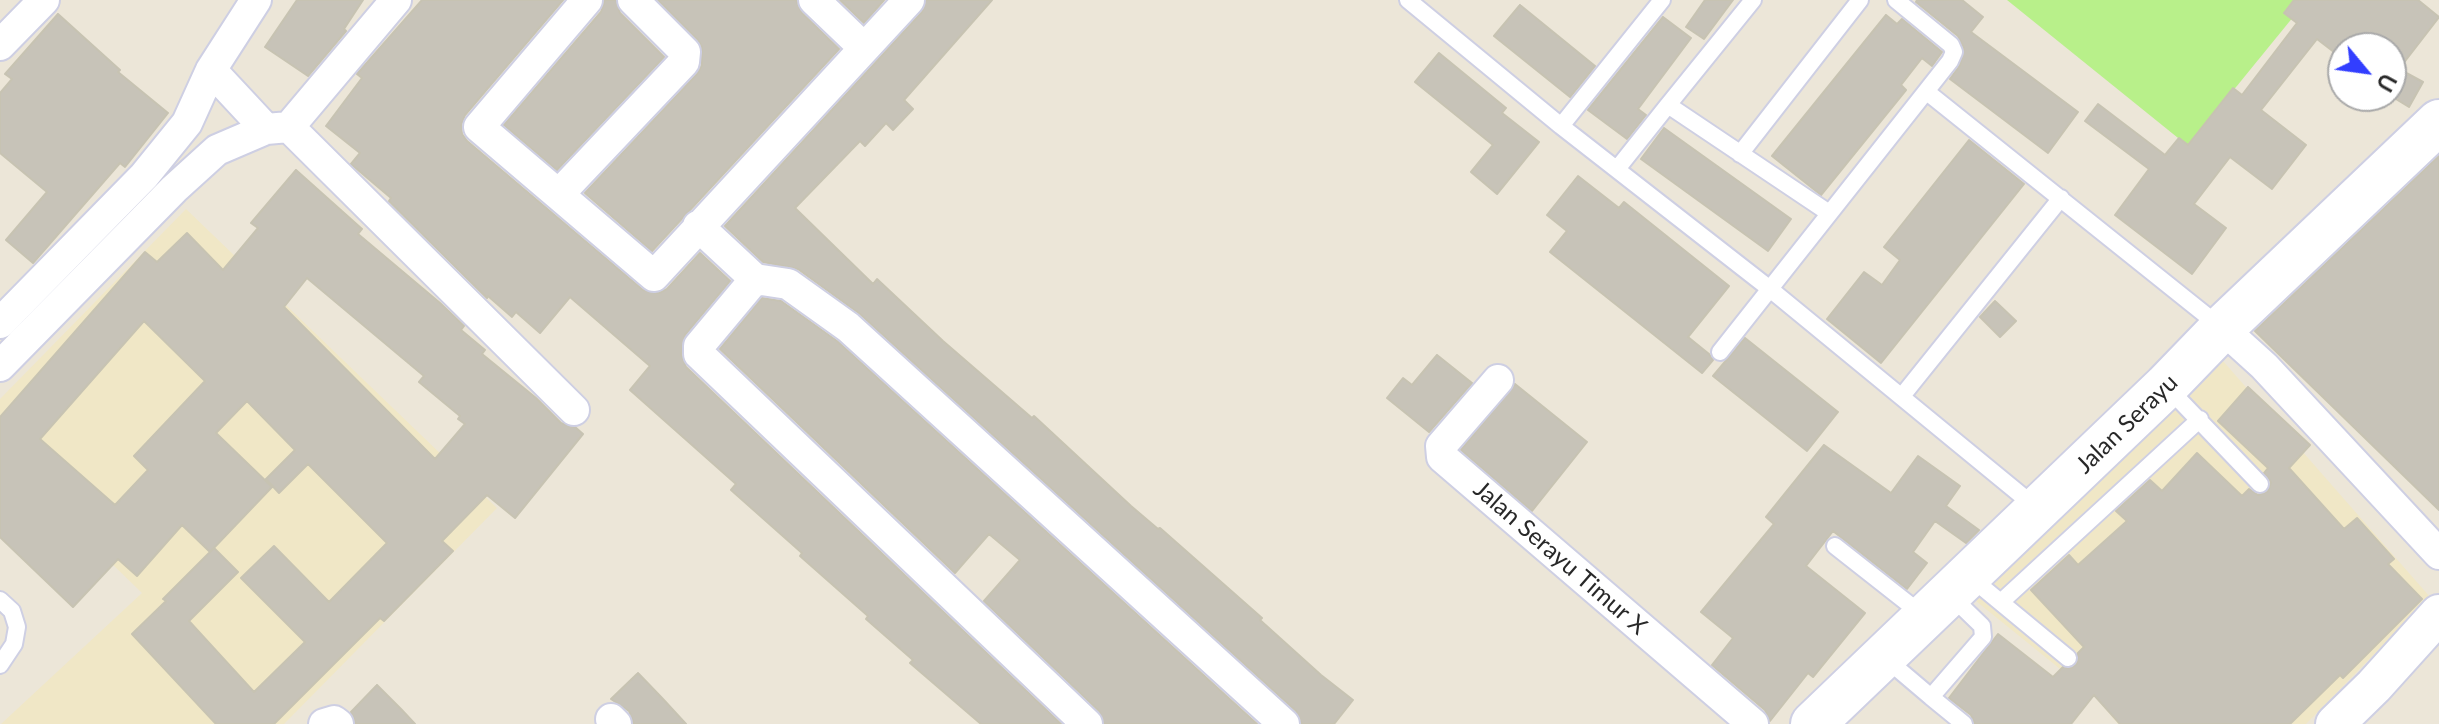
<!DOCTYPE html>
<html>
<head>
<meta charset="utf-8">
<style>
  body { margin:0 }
  #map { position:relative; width:2439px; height:724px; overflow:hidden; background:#ece6d8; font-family:Lato,sans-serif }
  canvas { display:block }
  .north { position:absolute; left:2327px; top:32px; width:80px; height:80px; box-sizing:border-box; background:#fff; border:2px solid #a9a9a9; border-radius:50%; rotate:119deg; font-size:22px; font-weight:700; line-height:32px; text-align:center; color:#282828 }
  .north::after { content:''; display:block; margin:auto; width:28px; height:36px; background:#323eff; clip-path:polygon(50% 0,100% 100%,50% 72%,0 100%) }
</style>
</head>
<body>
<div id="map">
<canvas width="2439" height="724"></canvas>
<div class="north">U</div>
</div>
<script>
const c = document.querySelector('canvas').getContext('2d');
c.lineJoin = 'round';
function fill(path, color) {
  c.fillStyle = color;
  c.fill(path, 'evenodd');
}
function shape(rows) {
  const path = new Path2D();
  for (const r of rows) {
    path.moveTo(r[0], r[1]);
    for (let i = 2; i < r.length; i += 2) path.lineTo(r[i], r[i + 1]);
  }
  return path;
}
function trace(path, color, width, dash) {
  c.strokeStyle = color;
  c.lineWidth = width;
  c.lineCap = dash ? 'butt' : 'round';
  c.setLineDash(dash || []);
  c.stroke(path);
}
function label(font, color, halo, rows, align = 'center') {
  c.font = font + ' Lato,sans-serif';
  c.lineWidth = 6;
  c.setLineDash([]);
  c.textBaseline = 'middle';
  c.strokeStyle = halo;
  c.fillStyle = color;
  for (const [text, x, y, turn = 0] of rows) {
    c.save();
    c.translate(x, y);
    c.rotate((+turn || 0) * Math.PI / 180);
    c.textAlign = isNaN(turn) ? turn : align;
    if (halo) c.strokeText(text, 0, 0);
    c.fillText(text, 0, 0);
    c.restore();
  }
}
fill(shape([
  [186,209,497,508,284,724,1,724,142,593,0,455,0,399],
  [2223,361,2430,597,2306,724,2118,724,2096,698,1971,597]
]), '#f0e7c6');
fill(shape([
  [2007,0,2307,0,2188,146]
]), '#b8f08a');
const building = shape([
  [297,0,363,0,344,29,346,31,308,76,265,47,297,0],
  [422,0,563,0,465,115,461,125,462,134,467,141,643,290,659,293,667,289,700,253,730,281,685,335,681,354,686,367,1061,724,981,724,910,663,913,660,866,619,868,616,800,556,802,553,731,490,736,484,630,390,650,366,570,297,540,333,516,312,512,317,488,296,487,298,389,201,391,198,351,164,360,153,326,126,362,78,357,74,422,0],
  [605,0,616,0,620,13,664,57,557,170,504,125,601,12,605,0],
  [658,0,796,0,802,13,839,49,652,251,585,193,697,74,702,65,702,47,698,40,658,0],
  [840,0,884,0,864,23,840,0],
  [926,0,992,0,904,100,913,109,893,130,886,123,865,146,860,141,795,208,873,284,877,279,943,341,1032,418,1034,416,1131,506,1158,529,1160,528,1262,618,1260,620,1321,675,1353,700,1334,724,1302,724,1296,711,860,314,798,269,763,262,725,226,922,12,926,0],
  [1705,0,1733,0,1704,39,1686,27,1705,0],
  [1917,0,1962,0,1983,17,1971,32,2078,112,2048,153,1950,79,1960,65,1964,48,1958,36,1916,2,1917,0],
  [2294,0,2418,0,2439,17,2399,69,2423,82,2409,107,2391,96,2391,48,2343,48,2343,59,2317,39,2261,110,2306,145,2272,189,2230,157,2194,204,2226,228,2192,274,2115,215,2149,169,2085,121,2098,104,2165,155,2179,138,2188,145,2233,88,2242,95,2297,23,2284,13,2294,0],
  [1520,5,1595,66,1570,97,1494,36,1520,5],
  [58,14,120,70,118,72,168,113,125,167,120,163,33,263,6,240,47,192,0,153,0,93,12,79,5,74,58,14],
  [1886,15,1897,24,1902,19,1942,52,1932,66,1922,58,1901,85,1906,90,1821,195,1772,156,1886,15],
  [1663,17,1691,38,1638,109,1646,115,1627,139,1588,110,1663,17],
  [1439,53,1506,108,1502,113,1539,142,1497,194,1471,172,1493,145,1415,82,1439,53],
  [1664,128,1791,219,1768,251,1641,159,1664,128],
  [1969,140,2024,184,1881,363,1827,319,1864,272,1882,285,1900,260,1884,247,1969,140],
  [2439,156,2439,510,2255,331,2439,156],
  [296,170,362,229,358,234,440,303,464,326,461,330,485,350,482,354,536,398,561,423,575,427,583,434,515,518,487,495,442,541,453,551,384,621,380,618,274,724,216,724,132,634,166,601,163,599,214,548,238,572,189,621,254,692,305,642,241,578,274,546,329,602,387,543,308,464,279,493,266,479,295,450,247,401,216,433,272,487,210,552,182,525,137,576,118,559,73,607,0,537,0,417,145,252,157,262,187,233,223,270,258,228,251,223,296,170],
  [307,278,424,376,419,382,460,416,458,419,465,424,435,459,284,307,307,278],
  [144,321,205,381,134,456,148,470,115,505,40,439,144,321],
  [1578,176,1619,208,1624,202,1729,286,1688,337,1709,354,1713,360,1702,373,1550,252,1567,231,1547,215,1578,176],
  [762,298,781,301,837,341,1257,724,1104,724,1099,711,984,601,1020,560,989,534,955,573,720,349,762,298],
  [1995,301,2016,321,2000,337,1980,317,1995,301],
  [1745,338,1838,412,1807,451,1713,376,1745,338],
  [1437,355,1472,383,1429,432,1387,398,1403,378,1412,385,1437,355],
  [1515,384,1587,442,1532,511,1461,450,1515,384],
  [2248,387,2310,445,2289,468,2344,529,2357,518,2394,559,2388,564,2422,599,2343,678,2340,675,2290,724,2120,724,2094,695,2071,724,1975,724,1971,715,1949,698,1998,634,2053,677,2063,667,2071,668,2077,664,2078,653,2084,647,2031,590,2069,555,2078,565,2127,521,2116,511,2150,480,2162,491,2197,453,2242,496,2249,489,2258,495,2268,491,2271,482,2264,473,2268,468,2218,421,2248,387],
  [1824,445,1891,493,1918,456,1960,486,1946,506,1979,530,1966,543,1935,521,1913,552,1927,563,1907,589,1833,531,1806,566,1865,613,1813,677,1808,673,1770,721,1765,710,1712,665,1733,638,1701,612,1774,524,1766,517,1824,445],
  [638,673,663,699,686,724,634,724,629,711,611,699,638,673],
  [377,685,401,709,415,724,356,724,351,712,377,685]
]);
fill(building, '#c7c3b8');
trace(building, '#c7c3b2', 2);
const service = shape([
  [1408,0,1561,126],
  [1662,0,1561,126,1770,289,2038,509],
  [1753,0,1668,105,1829,213],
  [1927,92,2222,328],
  [1740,154,1860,0],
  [1617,169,1668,105],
  [1720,352,1950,61,1954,52,1951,45,1896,0],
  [2167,387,2260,484],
  [1902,396,2061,198],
  [1835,546,1924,616],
  [1970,577,2068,658],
  [0,600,12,611,17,627,14,644,0,665],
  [2001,602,2200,419],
  [1885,658,1931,697,1983,637,1982,626,1950,595],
  [1931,697,1964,724]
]);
const minor = shape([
  [587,0,479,127,654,276,909,0],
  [814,0,863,47],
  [0,45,44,0],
  [211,70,266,129],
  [289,127,574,410],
  [559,194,684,62,685,52,633,0],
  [698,226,755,279,788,284,848,327,1284,724],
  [755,279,699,346,699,354,1087,724],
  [0,323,144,176,187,123,211,70,256,0],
  [2222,328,2264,366,2439,554],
  [0,366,174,189,217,150,266,129,289,127,396,0],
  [1498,380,1441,446,1442,457,1753,724],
  [611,719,616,724],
  [324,724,334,721,338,724]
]);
const tertiary = shape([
  [2335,724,2374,686,2439,614]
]);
const secondary = shape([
  [1813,724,2166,386,2222,328,2439,122]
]);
trace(service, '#cecfe3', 20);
trace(minor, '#cecfe3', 34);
trace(tertiary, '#cecfe3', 42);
trace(secondary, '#cecfe3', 48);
trace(service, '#fff', 16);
trace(minor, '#fff', 30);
trace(tertiary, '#fff', 38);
trace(secondary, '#fff', 44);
label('24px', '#282828', '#fff', [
  ["Jalan Serayu",2127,424,-44],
  ["Jalan Serayu Timur X",1560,558,41]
]);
</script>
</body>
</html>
